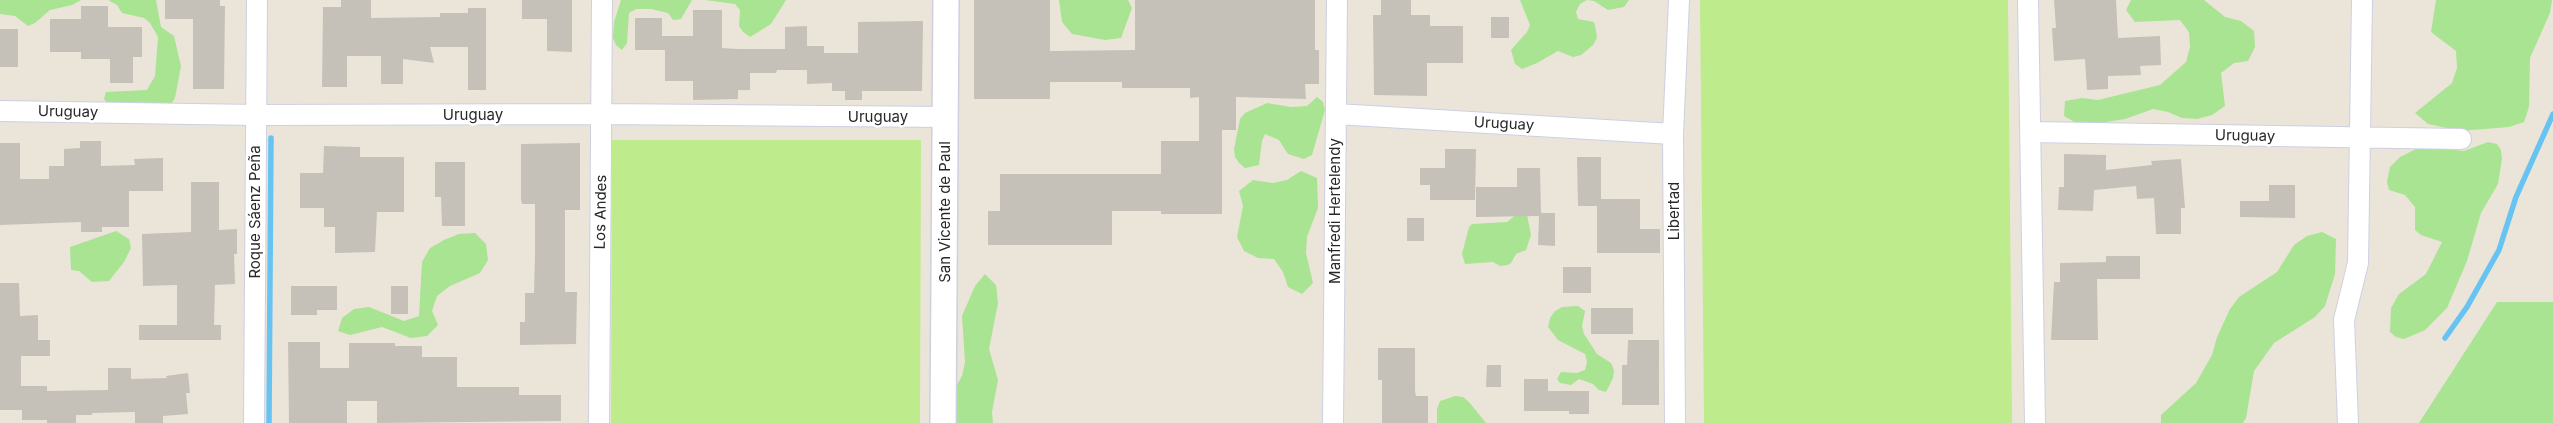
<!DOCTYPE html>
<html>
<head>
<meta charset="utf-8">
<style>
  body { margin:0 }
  canvas { display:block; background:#ebe4d9 }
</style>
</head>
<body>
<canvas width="2553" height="423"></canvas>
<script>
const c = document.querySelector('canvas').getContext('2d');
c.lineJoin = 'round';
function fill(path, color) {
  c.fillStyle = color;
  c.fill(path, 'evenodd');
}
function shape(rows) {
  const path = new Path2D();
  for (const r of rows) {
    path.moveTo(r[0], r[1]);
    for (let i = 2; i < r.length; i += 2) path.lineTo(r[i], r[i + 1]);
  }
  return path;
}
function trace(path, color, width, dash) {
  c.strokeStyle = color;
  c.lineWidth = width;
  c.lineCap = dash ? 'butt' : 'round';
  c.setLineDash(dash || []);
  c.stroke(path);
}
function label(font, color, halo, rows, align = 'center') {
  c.font = font + ' Inter,sans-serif';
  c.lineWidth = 5;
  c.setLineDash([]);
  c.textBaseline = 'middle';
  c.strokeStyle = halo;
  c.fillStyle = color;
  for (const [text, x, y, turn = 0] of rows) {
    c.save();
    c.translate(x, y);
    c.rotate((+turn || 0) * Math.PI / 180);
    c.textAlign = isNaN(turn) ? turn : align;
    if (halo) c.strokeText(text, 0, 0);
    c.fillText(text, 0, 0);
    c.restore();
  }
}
fill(shape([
  [0,0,81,0,72,5,50,10,35,23,28,26,15,16,0,14],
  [108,0,156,0,161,27,174,36,181,66,175,98,171,104,109,105,104,99,106,92,147,90,155,76,158,37,150,23,144,18,122,13,117,5],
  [621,0,692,0,681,19,673,20,668,13,651,9,636,9,629,13,627,43,622,50,616,45,613,38,614,22],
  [705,0,786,0,771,24,750,37,743,32,739,26,740,10,735,4],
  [1059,0,1128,0,1132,8,1121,38,1105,40,1072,34,1062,22],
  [1520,0,1629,0,1624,7,1608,10,1594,1,1587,0,1580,4,1576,12,1578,19,1594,22,1596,30,1597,38,1593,45,1581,55,1573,57,1558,51,1537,63,1522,69,1515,64,1511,50,1527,32,1530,25],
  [2131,0,2204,0,2225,17,2241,21,2254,31,2255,47,2248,61,2234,63,2221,73,2225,106,2212,115,2197,119,2182,118,2168,112,2153,109,2125,119,2094,124,2078,124,2064,116,2065,101,2082,98,2098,100,2160,85,2186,62,2190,47,2189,32,2180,20,2135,22,2126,10],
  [2436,0,2552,0,2550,13,2530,58,2529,107,2524,122,2509,127,2460,131,2428,124,2415,113,2452,83,2457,68,2456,51,2431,32],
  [1317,97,1323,102,1325,110,1312,155,1304,159,1288,154,1279,140,1265,134,1262,141,1259,165,1245,168,1239,163,1235,157,1234,149,1240,119,1245,113,1267,103,1291,107,1307,106],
  [2488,142,2497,144,2501,150,2502,159,2498,184,2481,213,2467,261,2447,308,2425,330,2404,339,2396,337,2390,332,2391,308,2399,294,2426,274,2442,242,2421,235,2415,230,2415,207,2405,195,2389,190,2387,182,2390,167,2400,157,2416,149,2431,148,2464,151],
  [1301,171,1317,178,1318,208,1307,237,1306,253,1313,283,1302,294,1288,287,1283,272,1274,259,1258,258,1244,251,1237,237,1243,206,1239,191,1253,180,1273,183,1287,180],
  [1517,214,1527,215,1531,235,1526,250,1516,254,1511,263,1508,265,1500,266,1493,262,1465,264,1462,254,1469,227,1472,224,1507,222],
  [116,231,129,239,131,248,124,262,109,281,92,282,79,271,71,270,70,247],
  [2322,232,2336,239,2335,274,2325,306,2315,317,2274,343,2254,371,2246,418,2243,423,2161,423,2161,415,2196,383,2212,355,2217,337,2230,309,2239,297,2277,272,2294,245,2307,236],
  [475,233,486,244,488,260,480,273,450,286,437,296,432,311,438,325,427,336,411,338,382,327,350,335,338,331,342,318,354,309,369,307,404,321,419,316,422,262,430,248,444,240,459,234],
  [985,274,996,285,998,303,989,349,998,380,992,412,993,423,952,423,954,390,962,376,965,362,962,316,975,286],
  [2497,302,2553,302,2553,423,2419,423],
  [1578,306,1585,311,1582,326,1584,334,1597,354,1611,363,1614,370,1613,378,1606,392,1599,390,1593,384,1579,379,1571,385,1560,383,1557,379,1561,372,1577,373,1585,370,1587,362,1585,354,1558,340,1548,327,1550,318,1555,311,1562,307],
  [1455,396,1463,397,1469,402,1486,423,1437,423,1437,409,1440,401]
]), '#a9e492');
fill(shape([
  [1700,0,2008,0,2012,423,1704,423],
  [612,140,921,140,920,423,611,423]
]), '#beec8d');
trace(shape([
  [2445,338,2467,307,2499,250,2516,197,2553,114],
  [269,423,271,138]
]), '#67c4f2', 5.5);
fill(shape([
  [165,0,220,0,220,6,225,6,224,89,193,89,193,19,165,19],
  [341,0,371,0,371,18,440,17,440,13,468,13,468,8,486,8,486,90,468,90,468,47,430,47,434,63,403,59,403,84,381,84,381,56,347,56,347,87,322,87,323,7,341,7],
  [522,0,572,0,572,52,547,51,547,19,522,19],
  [974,0,1050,0,1050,51,1135,50,1135,0,1315,0,1315,50,1319,50,1319,84,1305,84,1306,99,1236,97,1236,130,1222,130,1222,214,1161,214,1161,211,1112,211,1112,245,988,245,988,211,1000,211,1000,174,1161,174,1161,141,1199,141,1199,97,1190,98,1190,88,1122,88,1122,82,1050,82,1050,99,974,99],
  [1381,0,1411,0,1411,15,1430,15,1430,26,1463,26,1463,63,1427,63,1427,96,1374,95,1373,15,1381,15],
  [2054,0,2116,0,2118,38,2160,36,2161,65,2140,66,2141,75,2108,76,2108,89,2087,90,2085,59,2054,61,2052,28,2056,28],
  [81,6,108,6,108,27,142,27,142,57,133,57,133,83,110,83,110,59,81,59,81,52,50,52,50,19,81,19],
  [693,10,722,10,722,48,738,49,785,49,785,27,807,26,807,46,824,46,824,53,858,53,858,22,923,21,922,91,862,91,862,100,845,100,845,91,832,91,832,83,807,84,807,70,777,70,776,73,750,73,750,90,738,90,738,99,693,100,693,81,665,81,665,50,635,50,635,18,662,18,662,36,693,36],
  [1491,17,1509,17,1509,38,1491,38],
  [0,29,18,29,18,67,0,67],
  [80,141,101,141,101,166,135,165,134,159,163,158,163,191,129,191,129,227,102,227,102,232,81,232,81,222,0,225,0,143,20,143,20,179,49,179,49,166,64,166,64,149,80,148],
  [580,143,580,210,565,210,565,292,577,292,576,344,520,345,520,322,525,322,525,293,534,293,535,255,535,204,522,204,521,199,521,144],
  [324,146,360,147,360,157,404,157,404,212,377,212,375,252,335,253,335,227,324,227,324,208,300,208,300,173,323,173],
  [1445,149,1476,149,1475,200,1430,200,1430,185,1420,185,1420,168,1445,168],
  [2064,154,2106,155,2106,170,2152,165,2151,161,2181,159,2185,208,2181,208,2181,234,2156,234,2154,198,2137,199,2136,186,2094,190,2093,211,2058,210,2059,187,2064,187],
  [1577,157,1601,157,1601,199,1640,199,1640,229,1660,229,1660,253,1597,253,1597,206,1578,206],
  [435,162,465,162,465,226,442,226,441,197,435,197],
  [1517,168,1540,168,1541,213,1555,213,1555,246,1538,245,1539,216,1476,217,1476,187,1517,187],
  [191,182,219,182,219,230,237,229,237,254,234,254,235,284,215,285,214,325,221,325,221,340,139,340,139,325,177,325,177,285,143,286,142,234,191,232],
  [2269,185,2295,185,2295,218,2240,217,2240,201,2269,201],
  [1407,218,1424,218,1424,241,1407,241],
  [2106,256,2140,256,2140,279,2097,279,2098,340,2051,340,2054,282,2060,282,2060,263,2106,262],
  [1563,267,1591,267,1591,293,1563,293],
  [0,283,19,283,20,316,38,315,38,340,50,340,50,356,21,356,21,386,47,386,47,391,108,390,108,368,131,368,131,379,167,378,166,376,188,373,190,393,186,393,188,414,163,416,163,423,135,423,135,412,92,413,92,415,76,415,76,423,47,423,47,420,22,420,22,410,0,410],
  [291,286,337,286,337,310,317,310,317,315,291,315],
  [391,286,408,286,408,314,391,314],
  [1591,308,1633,308,1633,334,1591,334],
  [1628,340,1659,340,1659,405,1622,405,1622,365,1627,365],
  [288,342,320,342,320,368,349,368,349,343,395,343,395,346,422,346,422,357,457,357,457,387,519,387,519,395,561,395,561,421,377,423,377,401,347,401,347,423,289,423],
  [1378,348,1415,348,1415,391,1416,396,1428,396,1428,423,1382,423,1382,380,1378,380],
  [1487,365,1501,365,1501,387,1486,387],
  [1524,379,1548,379,1548,391,1589,391,1589,414,1569,414,1569,411,1524,411]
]), '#c6c1b8');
const minor = shape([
  [2028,0,2035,423],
  [0,111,256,115,602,114,945,117],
  [1336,114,1673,134],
  [2030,132,2461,139],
  [254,423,257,0],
  [599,423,602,0],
  [1333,423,1337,0],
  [1675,423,1673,134,1679,0],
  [2348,423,2344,320,2358,263,2362,0]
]);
const tertiary = shape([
  [943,423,946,0]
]);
trace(minor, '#ced0e2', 22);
trace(tertiary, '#ced0e2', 28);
trace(minor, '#fff', 20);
trace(tertiary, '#fff', 25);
label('15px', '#282828', '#fff', [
  ["Uruguay",68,112,1],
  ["Uruguay",473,115],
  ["Uruguay",878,117],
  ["Uruguay",1504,124,3],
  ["Uruguay",2245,136,1],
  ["Manfredi Hertelendy",1335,211,-90],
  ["Libertad",1674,211,-90],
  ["Roque Sáenz Peña",255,212,-90],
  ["Los Andes",601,212,-89],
  ["San Vicente de Paul",945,212,-90]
]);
</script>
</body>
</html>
